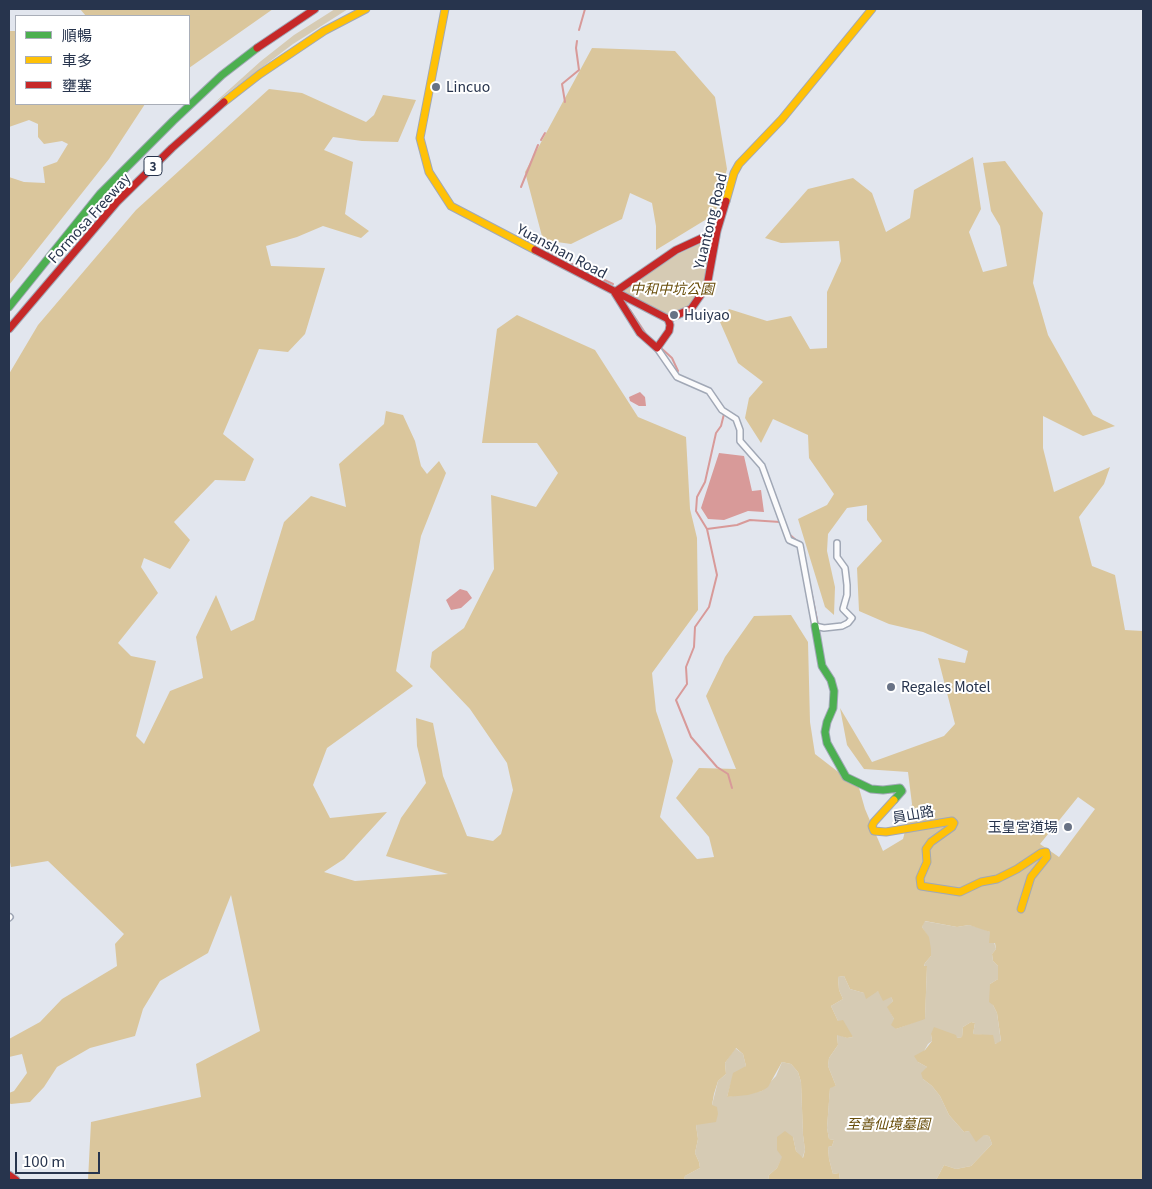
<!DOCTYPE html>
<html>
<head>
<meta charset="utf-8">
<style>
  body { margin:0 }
  #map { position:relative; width:1152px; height:1189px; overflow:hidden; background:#e2e6ee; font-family:Georgia,"Noto Sans TC",serif }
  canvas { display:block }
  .frame { position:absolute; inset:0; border:10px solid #27344d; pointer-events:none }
  .legend { position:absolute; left:15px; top:15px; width:175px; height:90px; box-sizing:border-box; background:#fff; border:1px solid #a9aeb8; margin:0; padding:6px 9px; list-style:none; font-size:15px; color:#27344d }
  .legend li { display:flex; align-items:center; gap:10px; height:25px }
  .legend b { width:25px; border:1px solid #a9aeb8 }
  .scale { position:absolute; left:15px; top:1152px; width:85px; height:22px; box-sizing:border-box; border:2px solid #27344d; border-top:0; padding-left:6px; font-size:15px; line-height:18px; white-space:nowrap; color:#27344d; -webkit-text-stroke:4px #fff; paint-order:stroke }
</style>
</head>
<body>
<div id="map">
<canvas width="1152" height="1189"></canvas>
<div class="frame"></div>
<ul class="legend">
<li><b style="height:6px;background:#4caf50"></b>順暢</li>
<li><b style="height:6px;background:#ffc107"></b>車多</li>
<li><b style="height:6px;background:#c62828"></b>壅塞</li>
</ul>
<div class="scale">100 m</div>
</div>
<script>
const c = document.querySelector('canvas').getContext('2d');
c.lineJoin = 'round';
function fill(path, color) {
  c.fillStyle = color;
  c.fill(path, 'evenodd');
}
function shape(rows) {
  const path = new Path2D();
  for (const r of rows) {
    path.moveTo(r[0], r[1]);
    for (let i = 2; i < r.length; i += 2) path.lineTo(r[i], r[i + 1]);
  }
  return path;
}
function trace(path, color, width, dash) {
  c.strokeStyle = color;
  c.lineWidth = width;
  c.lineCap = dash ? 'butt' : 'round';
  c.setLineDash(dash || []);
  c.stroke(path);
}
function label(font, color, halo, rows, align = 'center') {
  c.font = font + ' Georgia,"Noto Sans TC",serif';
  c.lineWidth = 4;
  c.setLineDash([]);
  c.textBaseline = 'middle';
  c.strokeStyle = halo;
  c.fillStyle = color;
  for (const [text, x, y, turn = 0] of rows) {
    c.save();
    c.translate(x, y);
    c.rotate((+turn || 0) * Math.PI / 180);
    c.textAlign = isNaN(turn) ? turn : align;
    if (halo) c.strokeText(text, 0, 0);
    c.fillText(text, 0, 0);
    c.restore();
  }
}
fill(shape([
  [335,9,348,9,293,44,212,105,261,61,294,35],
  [712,238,704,285,692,304,675,319,622,291,678,254],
  [924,921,957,927,969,925,981,928,990,932,990,943,994,942,996,949,992,954,993,961,998,966,998,979,990,984,993,1005,997,1013,1001,1042,995,1044,982,1035,973,1034,975,1023,971,1022,963,1027,962,1037,957,1038,931,1034,932,1041,928,1044,918,1062,927,1067,923,1079,932,1086,940,1096,949,1115,964,1132,969,1131,989,1136,992,1144,971,1166,956,1169,944,1165,936,1180,840,1180,839,1173,833,1174,829,1159,828,1147,832,1146,834,1140,829,1139,827,1128,830,1087,836,1086,828,1066,829,1058,838,1045,837,1034,847,1038,853,1037,838,1021,831,1006,843,999,839,990,838,977,844,976,850,989,864,993,878,991,891,997,893,1001,888,1007,894,1019,896,1029,925,1018,927,967,924,967,925,963,931,956,928,937,922,927],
  [735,1048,743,1054,746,1066,731,1083,727,1097,762,1091,776,1076,782,1062,791,1064,798,1072,801,1082,803,1135,805,1150,802,1159,796,1151,793,1137,777,1168,769,1175,768,1180,684,1180,685,1176,700,1168,699,1162,695,1153,698,1139,696,1125,712,1105,718,1081,726,1074,725,1063]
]), '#d6cbb4');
fill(shape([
  [80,9,273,9,189,68,189,16,86,16],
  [9,31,16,31,16,104,145,104,109,159,9,285,9,177,24,182,45,183,43,167,57,162,68,144,62,141,44,144,38,137,38,124,29,120,9,127],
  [592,48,675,51,715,97,727,169,715,214,656,250,656,226,652,203,630,193,622,219,571,244,543,240,525,172],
  [269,89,302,93,366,122,374,115,383,95,416,100,398,142,362,141,333,137,324,150,353,162,345,214,369,231,361,238,323,226,297,237,266,246,271,266,325,268,305,334,288,352,259,349,223,434,254,459,245,481,215,480,174,522,190,540,170,569,144,558,141,567,158,593,118,643,131,656,156,661,136,736,144,744,170,691,203,678,196,637,216,595,231,631,254,620,284,522,311,496,346,507,339,464,384,424,386,411,403,415,415,441,421,466,427,474,439,461,446,473,421,536,396,671,413,686,327,748,313,785,330,818,387,812,344,859,324,872,355,881,448,874,386,856,401,818,426,783,417,746,416,718,433,723,443,776,467,836,493,841,501,834,513,790,507,763,470,709,430,667,432,652,464,628,494,569,491,495,536,507,558,473,537,443,482,443,497,329,517,315,595,350,638,417,686,437,690,509,697,538,698,610,652,673,656,711,673,761,660,817,697,859,714,857,709,837,676,798,699,768,736,769,706,696,725,657,754,616,791,615,808,642,810,722,815,754,859,788,865,809,883,851,903,839,912,804,908,772,864,769,847,745,840,708,872,762,944,736,955,724,938,658,965,663,968,651,923,632,889,624,859,611,857,568,882,541,867,520,867,505,847,508,828,534,827,551,835,587,834,615,825,607,798,519,827,505,834,494,809,458,808,435,773,419,761,443,745,418,749,398,763,382,738,363,720,322,729,309,767,321,791,316,810,349,827,348,827,292,841,261,839,241,781,243,765,238,808,189,853,178,872,193,886,232,910,218,914,190,973,157,981,209,969,232,983,272,1007,266,1000,226,991,211,983,163,1005,161,1043,213,1033,283,1048,335,1093,415,1115,426,1083,436,1043,416,1043,448,1054,492,1110,467,1104,484,1079,517,1092,566,1115,575,1125,630,1143,631,1143,1180,936,1180,944,1165,956,1169,971,1166,992,1144,989,1136,984,1135,976,1142,969,1131,964,1132,949,1115,940,1096,932,1086,923,1079,921,1073,927,1067,918,1062,914,1056,925,1050,932,1041,931,1034,934,1027,956,1035,957,1038,962,1037,963,1027,971,1022,975,1023,973,1034,993,1035,995,1044,1001,1041,997,1013,993,1005,989,1002,990,984,998,979,998,966,993,961,992,954,996,949,995,943,989,943,990,932,969,925,957,927,925,921,922,927,929,937,931,949,931,956,925,963,924,966,927,966,925,1019,896,1029,891,1025,894,1019,887,1007,893,1001,891,997,883,1001,878,991,866,999,864,993,850,989,844,976,838,977,839,990,843,999,831,1006,838,1021,843,1020,853,1037,847,1038,837,1035,838,1045,829,1058,828,1066,836,1086,830,1088,827,1128,829,1139,834,1140,832,1146,828,1147,829,1159,833,1174,839,1173,840,1180,768,1180,769,1175,777,1168,782,1157,777,1150,777,1137,785,1131,793,1137,796,1151,803,1158,805,1150,803,1135,801,1082,798,1072,791,1064,782,1062,768,1087,762,1091,748,1095,727,1097,733,1073,746,1066,743,1054,736,1048,725,1063,726,1074,718,1081,714,1094,712,1105,717,1107,718,1114,716,1122,696,1125,698,1139,695,1153,699,1162,700,1168,685,1176,684,1180,88,1180,91,1122,201,1097,196,1064,260,1031,231,895,208,953,160,981,143,1009,135,1036,90,1048,57,1067,44,1087,30,1102,11,1104,9,1103,9,1093,14,1091,27,1073,22,1054,9,1057,9,1039,40,1022,62,999,117,966,115,944,124,934,48,861,11,867,9,857,9,374,38,325,136,210],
  [1078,797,1095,809,1059,857,1040,844]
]), '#dac69c');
fill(shape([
  [640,392,645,397,646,406,639,406,630,401,629,397],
  [719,453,744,456,752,491,761,490,764,512,748,511,724,520,708,519,701,508],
  [460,589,467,591,472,598,461,608,451,610,446,600]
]), '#d89a99');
trace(shape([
  [579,30,585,9],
  [565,102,562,84,579,70,576,48,577,41],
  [541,140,545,133],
  [521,187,538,145],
  [546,251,582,269],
  [598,277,613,284],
  [630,310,646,334],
  [660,347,672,358,678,371],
  [724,414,721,426,716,433,705,482,697,497,696,511,707,529,717,575,709,607,695,627,694,647,686,667,687,684,676,700,691,737,717,767,728,774,732,788],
  [707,529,737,525,750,520,780,522],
  [789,534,797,541],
  [804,556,818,625]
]), '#d89a99', 2);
const street = shape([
  [657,348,677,377,709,391,722,410,736,419,740,430,740,441,762,466,789,540,800,545,815,626,824,628,842,626,848,623,852,618,843,609,847,595,847,585,845,568,837,557,837,543],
  [9,918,10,917]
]);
const fast = shape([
  [9,307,100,194,173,121,222,75,257,48],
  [815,626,822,666,831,680,834,691,833,708,827,722,825,732,827,743,846,777,871,789,883,790,900,788,902,791,894,800]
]);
const slow = shape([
  [445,9,420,138,429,172,451,206,535,250],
  [224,102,260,74,324,31,366,9],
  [726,201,734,173,739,164,782,119,872,9],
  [894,800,874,822,872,826,874,831,886,832,952,821,954,823,952,827,931,842,926,849,927,862,920,878,921,886,960,892,981,882,997,879,1017,869,1041,853,1046,852,1047,857,1031,877,1021,909]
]);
const jam = shape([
  [257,48,315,9],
  [535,250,668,319,691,309,707,286,717,231,726,201],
  [615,292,676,250,717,231],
  [615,293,640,333,657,348,669,331,670,325,668,319],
  [9,329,117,202,172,148,224,102],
  [9,1175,16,1180]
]);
trace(street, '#a1a8b6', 8);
trace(fast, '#a1a8b6', 9);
trace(slow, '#a1a8b6', 9);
trace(jam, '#a1a8b6', 9);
trace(street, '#fbfbfc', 5);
trace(fast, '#4caf50', 7);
trace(slow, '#ffc107', 7);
trace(jam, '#c62828', 7);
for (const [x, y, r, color] of [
  [436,87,5,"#687285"],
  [674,315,5,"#687285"],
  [891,687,5,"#687285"],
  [1068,827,5,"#687285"]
]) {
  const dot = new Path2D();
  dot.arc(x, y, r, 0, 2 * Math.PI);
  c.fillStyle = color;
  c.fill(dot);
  trace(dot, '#fff', 2);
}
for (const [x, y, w] of [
  [153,166,18]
]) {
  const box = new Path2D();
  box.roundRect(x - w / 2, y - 9.5, w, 19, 4);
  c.fillStyle = '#fff';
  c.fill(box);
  trace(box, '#27344d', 1);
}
label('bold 12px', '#27344d', null, [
  ["3",153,166]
]);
label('14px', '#27344d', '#fff', [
  ["Lincuo",446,87],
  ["Huiyao",684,315],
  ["Regales Motel",901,687],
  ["玉皇宮道場",1058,827,"right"]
], 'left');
label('14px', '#27344d', '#fff', [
  ["Formosa Freeway",89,218,-48],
  ["Yuantong Road",710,221,-76],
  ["Yuanshan Road",562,251,28],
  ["員山路",913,814,-10]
]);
label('italic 14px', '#684d0a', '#fff', [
  ["中和中坑公園",672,289],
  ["至善仙境墓園",888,1124]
]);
</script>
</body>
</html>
